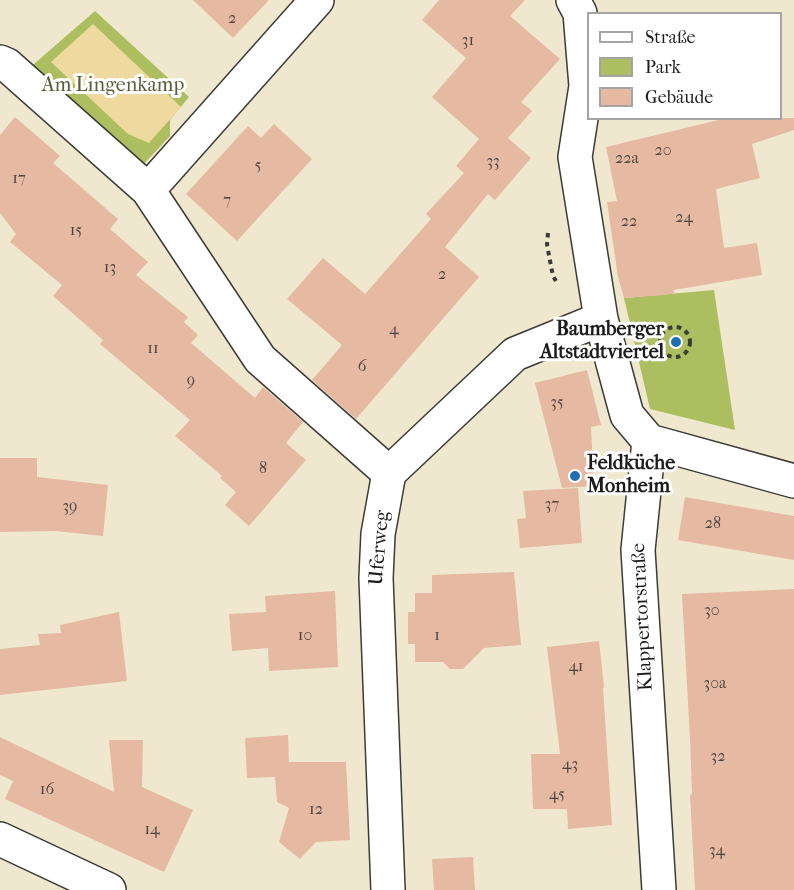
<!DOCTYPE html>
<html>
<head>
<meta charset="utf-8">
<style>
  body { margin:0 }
  #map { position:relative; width:794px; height:890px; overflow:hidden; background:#efe8ce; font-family:"IM FELL French Canon",serif }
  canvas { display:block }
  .legend { position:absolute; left:587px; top:12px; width:195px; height:108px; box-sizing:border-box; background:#fff; border:2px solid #a4a4a4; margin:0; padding:8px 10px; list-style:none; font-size:18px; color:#1c1c1c }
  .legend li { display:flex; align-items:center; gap:12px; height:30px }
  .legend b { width:30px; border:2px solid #a4a4a4 }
</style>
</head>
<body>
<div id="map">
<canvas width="794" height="890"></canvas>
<ul class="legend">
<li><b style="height:8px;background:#fff"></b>Straße</li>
<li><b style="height:16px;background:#adbe61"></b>Park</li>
<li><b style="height:16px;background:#e6b9a3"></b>Gebäude</li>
</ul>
</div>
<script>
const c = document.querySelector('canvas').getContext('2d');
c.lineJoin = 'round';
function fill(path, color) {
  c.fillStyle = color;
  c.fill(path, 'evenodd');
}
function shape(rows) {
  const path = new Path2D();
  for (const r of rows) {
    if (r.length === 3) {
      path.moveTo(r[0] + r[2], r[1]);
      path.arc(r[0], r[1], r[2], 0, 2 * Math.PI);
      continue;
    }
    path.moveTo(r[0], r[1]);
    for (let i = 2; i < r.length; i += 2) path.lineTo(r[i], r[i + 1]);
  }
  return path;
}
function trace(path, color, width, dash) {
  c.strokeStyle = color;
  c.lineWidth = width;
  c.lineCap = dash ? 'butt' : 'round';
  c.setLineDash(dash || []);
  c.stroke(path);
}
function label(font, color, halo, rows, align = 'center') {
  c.font = font + ' "IM FELL French Canon",serif';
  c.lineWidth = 6;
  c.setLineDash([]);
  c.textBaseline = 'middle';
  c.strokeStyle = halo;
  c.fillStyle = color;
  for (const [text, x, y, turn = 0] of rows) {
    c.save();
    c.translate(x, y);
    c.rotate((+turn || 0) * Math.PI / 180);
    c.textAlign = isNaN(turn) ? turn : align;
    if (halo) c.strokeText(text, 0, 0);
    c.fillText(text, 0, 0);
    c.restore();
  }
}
fill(shape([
  [95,11,189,97,170,120,170,136,140,168,27,70],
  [714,290,735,430,650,409,624,298]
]), '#adbe61');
fill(shape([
  [93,24,181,107,149,143,128,134,51,62]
]), '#eeda9e');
fill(shape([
  [193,0,269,0,233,38],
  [439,0,525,0,510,16,560,59,521,102,532,111,508,138,531,158,495,200,488,194,445,247,479,277,356,419,312,380,342,345,287,299,323,258,365,294,431,219,426,214,464,173,456,166,479,139,432,97,466,58,422,20],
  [15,117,60,156,53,163,118,219,110,229,148,262,136,275,188,317,184,322,198,335,191,343,255,398,263,387,303,422,286,443,306,460,249,526,225,505,236,492,220,478,222,476,175,436,190,420,100,344,103,340,53,296,62,285,10,242,16,234,0,213,0,135],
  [727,118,794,118,794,130,752,144,760,178,716,189,724,248,757,243,762,275,674,290,674,294,624,298,618,277,607,202,617,201,606,147],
  [274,124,312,159,237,241,186,194,248,126,261,138],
  [587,370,601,425,591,427,594,486,562,488,535,383],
  [0,458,37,458,37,477,108,485,103,536,56,531,0,532],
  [578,488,582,543,520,548,517,519,526,518,523,491],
  [685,497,794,516,794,560,678,540],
  [514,572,521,645,484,648,463,669,450,669,443,662,415,662,415,644,408,644,408,612,415,612,415,593,432,593,432,575],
  [794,589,794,890,695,890,690,795,692,794,690,739,682,594],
  [335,591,338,667,269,671,268,648,232,651,229,614,266,612,265,596],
  [119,612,127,681,0,695,0,649,40,645,38,634,61,633,60,625],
  [599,641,604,687,603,688,612,825,568,829,567,809,533,809,531,754,560,754,547,647],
  [288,735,289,762,346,762,350,840,316,842,300,859,279,842,289,808,277,802,275,777,247,778,245,738],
  [0,737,114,792,109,740,143,740,142,787,193,810,164,872,5,799,13,781,0,775],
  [473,857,475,890,434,890,432,859]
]), '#e6b9a3');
const minor = shape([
  [317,0,148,190,260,359,389,473],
  [573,0,580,13,586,86,575,157,601,319,627,415,649,441,638,550,659,890],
  [0,62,7,65,148,190],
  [649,441,794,481],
  [0,839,109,890],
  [388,890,376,578,378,534,389,473,515,354,601,319]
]);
trace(minor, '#3c3b37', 36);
trace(shape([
  [548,233,547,245,553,276,556,281],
  [675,342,15],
  [649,353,662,348]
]), '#3c3b37', 4, [4.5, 4.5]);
trace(minor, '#fff', 33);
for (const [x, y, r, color] of [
  [676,342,6,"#1f6fb2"],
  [575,476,6,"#1f6fb2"]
]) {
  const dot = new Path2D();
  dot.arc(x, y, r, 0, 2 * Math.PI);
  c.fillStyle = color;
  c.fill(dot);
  trace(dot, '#fff', 2);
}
label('16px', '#4e433e', null, [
  ["2",232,19],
  ["31",468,41],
  ["20",663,151],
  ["22a",627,159],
  ["33",493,162],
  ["5",258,166],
  ["17",19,179],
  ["7",227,201],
  ["24",684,218],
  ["22",629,222],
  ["15",76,231],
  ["13",110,268],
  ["2",442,275],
  ["4",394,330],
  ["11",153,349],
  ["6",362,367],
  ["9",191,381],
  ["35",557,403],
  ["8",263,469],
  ["37",552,505],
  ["39",70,507],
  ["28",713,524],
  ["30",712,611],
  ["10",305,636],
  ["1",437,636],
  ["41",576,667],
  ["30a",715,684],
  ["32",718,757],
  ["43",570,765],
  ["16",47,790],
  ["45",557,795],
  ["12",316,810],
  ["14",152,830],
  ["34",717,851]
]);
label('20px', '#565d38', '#fff', [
  ["Am Lingenkamp",113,86]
]);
label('bold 20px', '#1c1c1c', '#fff', [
  ["Baumberger",664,330],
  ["Altstadtviertel",664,353],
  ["Feldküche",587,464,"left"],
  ["Monheim",587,487,"left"]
], 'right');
label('20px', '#1c1c1c', '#fff', [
  ["Uferweg",380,548,-85],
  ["Klappertorstraße",643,617,-93]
]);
</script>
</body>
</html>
